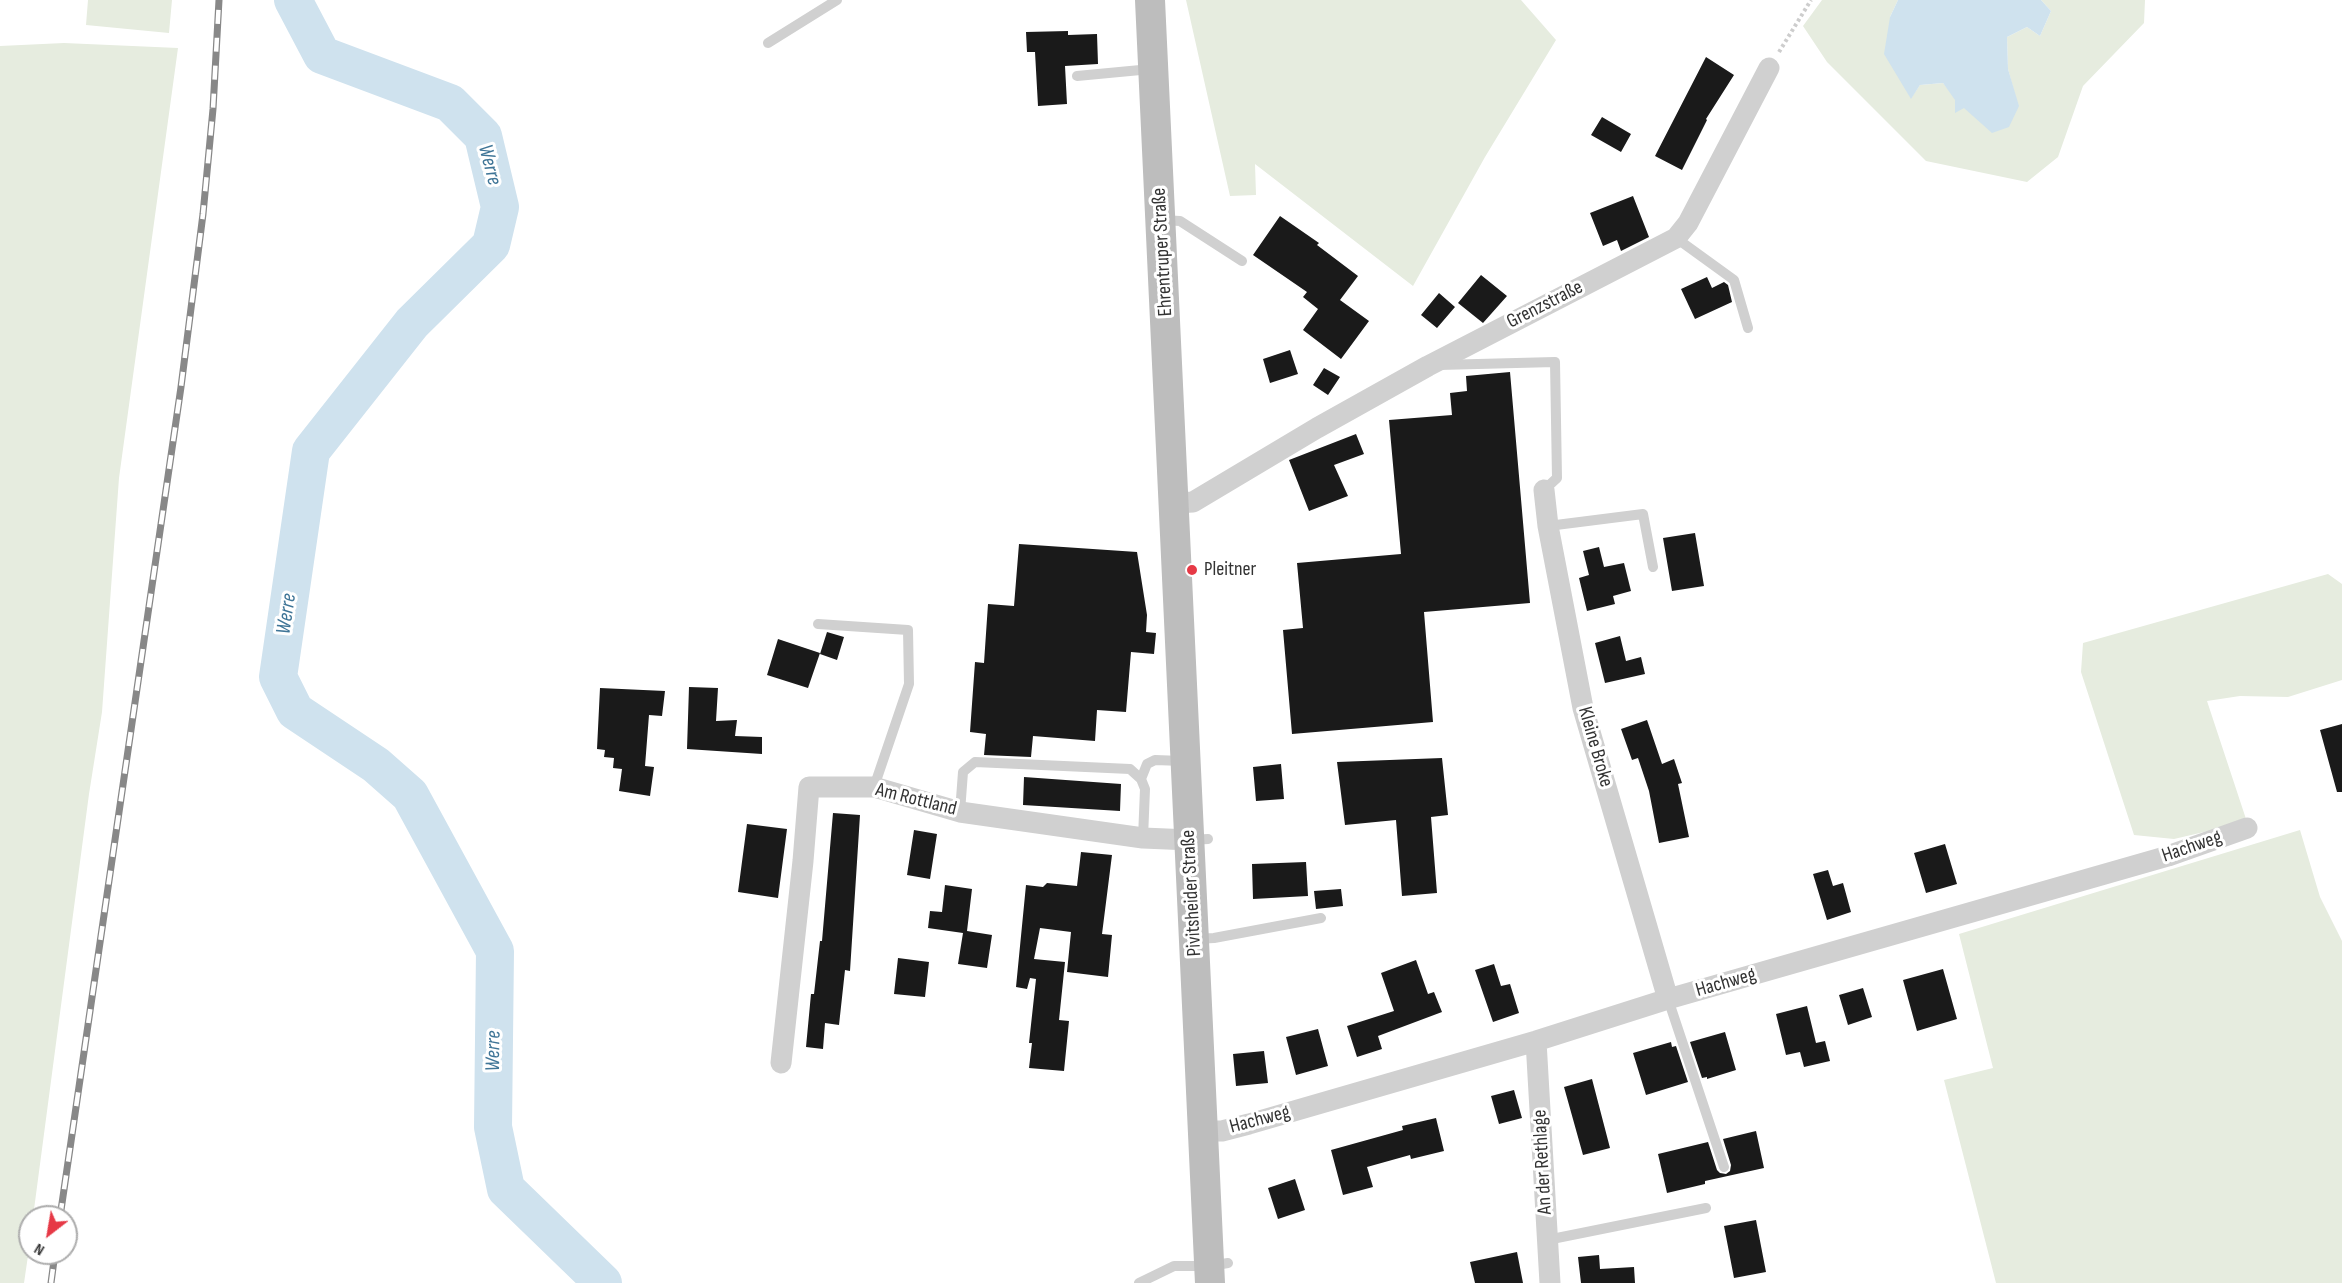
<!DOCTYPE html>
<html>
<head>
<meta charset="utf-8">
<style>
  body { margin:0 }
  #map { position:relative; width:2342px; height:1283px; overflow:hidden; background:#fff; font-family:"Sofia Sans Condensed",sans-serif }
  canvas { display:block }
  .north { position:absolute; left:18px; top:1205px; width:60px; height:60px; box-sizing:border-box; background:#fff; border:2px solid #adadad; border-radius:50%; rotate:211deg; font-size:16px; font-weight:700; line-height:24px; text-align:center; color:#333 }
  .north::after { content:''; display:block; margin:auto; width:21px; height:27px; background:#e63946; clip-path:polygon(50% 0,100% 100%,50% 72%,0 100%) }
</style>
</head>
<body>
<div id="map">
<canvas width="2342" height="1283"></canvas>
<div class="north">N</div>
</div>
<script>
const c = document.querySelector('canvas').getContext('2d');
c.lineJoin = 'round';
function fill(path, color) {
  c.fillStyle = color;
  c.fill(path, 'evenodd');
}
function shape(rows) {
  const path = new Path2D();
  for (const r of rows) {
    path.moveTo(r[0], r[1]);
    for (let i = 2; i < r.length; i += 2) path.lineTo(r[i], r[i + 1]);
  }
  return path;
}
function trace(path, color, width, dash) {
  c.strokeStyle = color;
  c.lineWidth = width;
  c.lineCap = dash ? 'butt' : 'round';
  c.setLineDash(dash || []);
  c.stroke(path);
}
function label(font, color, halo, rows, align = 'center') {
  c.font = font + ' "Sofia Sans Condensed",sans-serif';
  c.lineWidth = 6;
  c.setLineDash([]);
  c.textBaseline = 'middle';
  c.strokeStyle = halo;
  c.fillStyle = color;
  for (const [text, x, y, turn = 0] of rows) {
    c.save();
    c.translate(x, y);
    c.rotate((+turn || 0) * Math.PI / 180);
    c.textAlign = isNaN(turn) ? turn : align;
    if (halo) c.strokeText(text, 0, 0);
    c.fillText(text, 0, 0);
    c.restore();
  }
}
fill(shape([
  [88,0,172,0,169,33,86,25],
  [1186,0,1521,0,1556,40,1485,157,1413,286,1255,164,1256,195,1230,196],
  [1822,0,1898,0,1890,17,1904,85,1911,98,1920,85,1943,83,1964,108,2018,106,2008,69,2007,37,2027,27,2040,36,2051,11,2041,0,2145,0,2144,23,2083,86,2058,157,2027,182,1926,161,1827,62,1803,26],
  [64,43,178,48,119,478,102,712,89,794,33,1217,30,1217,30,1242,24,1283,0,1283,0,46],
  [2328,574,2342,584,2342,680,2288,697,2240,696,2207,701,2247,822,2174,839,2134,835,2081,672,2083,643],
  [2300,830,2320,897,2342,941,2342,1283,1996,1283,1944,1080,1993,1068,1959,934]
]), '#e6ecdf');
fill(shape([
  [1898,0,2041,0,2051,11,2040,36,2027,27,2007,37,2008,69,2019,106,2009,127,1992,133,1964,108,1955,113,1955,100,1943,83,1920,85,1911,99,1884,54,1890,17]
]), '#cfe2ee');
trace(shape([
  [293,0,322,55,450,103,483,136,500,207,491,245,412,323,311,451,278,677,295,711,376,765,410,795,495,951,493,1127,506,1189,603,1283]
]), '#cfe2ee', 38);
fill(shape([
  [1068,31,1068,35,1097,34,1098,64,1065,66,1067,104,1038,106,1035,52,1027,52,1026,32],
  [1706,57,1734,75,1706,119,1707,120,1682,170,1655,156],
  [1602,117,1631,134,1621,152,1591,135],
  [1633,196,1649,237,1621,251,1617,240,1603,246,1590,213],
  [1280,216,1319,243,1317,245,1358,276,1340,300,1369,321,1341,359,1303,330,1318,309,1303,297,1307,292,1253,255],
  [1481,275,1507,296,1483,323,1458,303],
  [1707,277,1712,288,1724,282,1728,285,1732,302,1695,319,1681,289],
  [1439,293,1455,307,1437,328,1421,315],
  [1290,350,1298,374,1270,383,1263,359],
  [1324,368,1340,377,1328,395,1313,385],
  [1510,372,1530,603,1424,612,1433,722,1292,734,1283,630,1303,628,1297,563,1401,554,1389,420,1452,415,1450,393,1467,391,1466,376],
  [1356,434,1364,454,1334,465,1348,496,1309,511,1289,460],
  [1695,533,1704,586,1672,591,1663,538],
  [1019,544,1137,552,1147,615,1146,632,1156,633,1154,654,1131,652,1126,712,1097,710,1095,741,1033,736,1031,757,984,755,986,734,970,732,975,662,984,663,988,604,1014,606],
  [1599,547,1604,567,1624,563,1631,591,1613,596,1615,604,1587,611,1579,578,1589,575,1583,551],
  [827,632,844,637,837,660,820,654],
  [1620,636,1626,661,1641,657,1645,674,1605,683,1595,643],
  [778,639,820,653,808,688,767,675],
  [689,687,718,688,716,721,737,720,735,736,762,737,762,754,687,749],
  [600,688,665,691,662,716,649,715,645,766,654,767,650,796,619,791,622,769,613,768,614,758,604,757,605,750,597,749],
  [1647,720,1662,764,1674,759,1682,783,1678,784,1689,837,1659,843,1649,791,1638,758,1632,760,1621,729],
  [2342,724,2342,792,2337,792,2320,730],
  [1442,758,1448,815,1431,817,1437,893,1402,896,1396,820,1345,825,1337,762],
  [1281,764,1284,799,1256,801,1253,767],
  [1024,777,1121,784,1120,811,1023,805],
  [833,813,860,815,850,971,845,970,839,1025,825,1023,823,1049,806,1047,811,994,814,994,820,941,822,941],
  [747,824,787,829,778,898,738,892],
  [914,830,937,834,930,879,907,875],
  [1945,844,1957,884,1926,893,1914,853],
  [1081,852,1112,855,1102,934,1112,935,1108,977,1067,972,1071,932,1040,928,1034,959,1065,962,1059,1020,1069,1021,1064,1071,1029,1068,1032,1043,1029,1043,1036,979,1030,978,1027,989,1016,987,1026,885,1043,887,1047,883,1077,886],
  [1306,862,1308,896,1253,899,1252,864],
  [1828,870,1833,886,1843,883,1851,912,1827,920,1813,874],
  [945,885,972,889,967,931,992,935,987,968,958,964,963,933,928,928,930,911,942,912],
  [1341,889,1343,906,1316,909,1314,891],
  [898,958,929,962,925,997,894,994],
  [1416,960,1428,994,1434,992,1442,1012,1378,1036,1382,1049,1357,1057,1347,1026,1394,1011,1381,973],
  [1494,964,1501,986,1510,984,1519,1013,1493,1022,1475,970],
  [1943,969,1957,1019,1917,1031,1903,980],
  [1863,988,1872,1017,1848,1025,1839,995],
  [1807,1006,1816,1043,1825,1041,1830,1061,1804,1067,1800,1052,1786,1055,1776,1014],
  [1318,1029,1328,1066,1296,1075,1286,1037],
  [1725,1032,1736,1070,1707,1079,1707,1077,1702,1078,1690,1042],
  [1671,1042,1672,1047,1676,1046,1688,1082,1646,1095,1633,1053],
  [1264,1051,1268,1083,1236,1086,1233,1054],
  [1592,1079,1610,1148,1583,1155,1564,1087],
  [1514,1090,1522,1118,1499,1124,1491,1096],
  [1436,1118,1444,1151,1411,1159,1410,1155,1367,1167,1373,1187,1343,1195,1331,1150,1403,1130,1402,1126],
  [1756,1131,1764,1168,1705,1181,1705,1184,1667,1193,1658,1154,1708,1142,1717,1170,1720,1173,1726,1174,1730,1171,1731,1165,1723,1139],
  [1295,1179,1305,1210,1278,1219,1268,1188],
  [1756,1220,1766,1272,1734,1278,1724,1226],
  [1517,1252,1523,1283,1475,1283,1470,1262],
  [1599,1255,1600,1269,1634,1267,1635,1283,1581,1283,1578,1257]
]), '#1a1a1a');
trace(shape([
  [1779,52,1811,0]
]), '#cdcdcd', 4, [3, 3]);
trace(shape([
  [768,43,837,0],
  [1077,76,1151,69],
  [1162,220,1180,221,1242,261],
  [1676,238,1734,280,1748,328],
  [1439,365,1555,362,1557,478,1544,490],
  [1548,526,1643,514,1653,567],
  [818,624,908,630,909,684,874,787],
  [1141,779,1147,764,1155,760,1182,761],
  [960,812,963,772,975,762,1130,769,1141,779,1145,789,1143,838],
  [1190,840,1208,839],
  [1195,939,1214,938,1321,918],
  [1668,999,1724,1167],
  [1547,1240,1706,1208],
  [1139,1283,1174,1266,1210,1266,1228,1263]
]), '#d0d0d0', 10);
trace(shape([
  [1544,490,1548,526,1583,708,1668,999],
  [1175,503,1193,502,1317,428,1428,366,1676,238,1688,223,1769,68],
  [1536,1041,1550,1283],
  [781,1063,803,861,809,787,874,787,960,812,1143,838,1190,840],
  [1203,1131,1222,1131,1249,1124,1536,1041,1668,999,2168,856,2247,828]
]), '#d0d0d0', 21);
trace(shape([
  [1150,0,1210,1283]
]), '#bdbdbd', 30);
const rail = shape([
  [60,1217,181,387,203,214,213,109,219,0],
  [51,1283,55,1253]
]);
trace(rail, '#888', 7);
trace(rail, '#fff', 4.5, [14]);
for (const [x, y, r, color] of [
  [1192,570,6,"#e63946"]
]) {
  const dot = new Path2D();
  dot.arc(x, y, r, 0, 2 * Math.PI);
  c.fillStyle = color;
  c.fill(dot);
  trace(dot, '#fff', 2);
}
label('20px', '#333', '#fff', [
  ["Ehrentruper Straße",1163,252,-93],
  ["Grenzstraße",1545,305,-27],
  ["Kleine Broke",1595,747,74],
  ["Am Rottland",916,800,14],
  ["Hachweg",2192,847,-19],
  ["Pivitsheider Straße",1192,893,-93],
  ["Hachweg",1726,983,-16],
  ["Hachweg",1260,1120,-15],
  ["An der Rethlage",1543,1162,-93]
]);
label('20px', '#333', '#fff', [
  ["Pleitner",1204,570]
], 'left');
label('italic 21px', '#3f7597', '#fff', [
  ["Werre",489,165,75],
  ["Werre",287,614,-82],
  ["Werre",494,1051,-89]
]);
</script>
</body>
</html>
